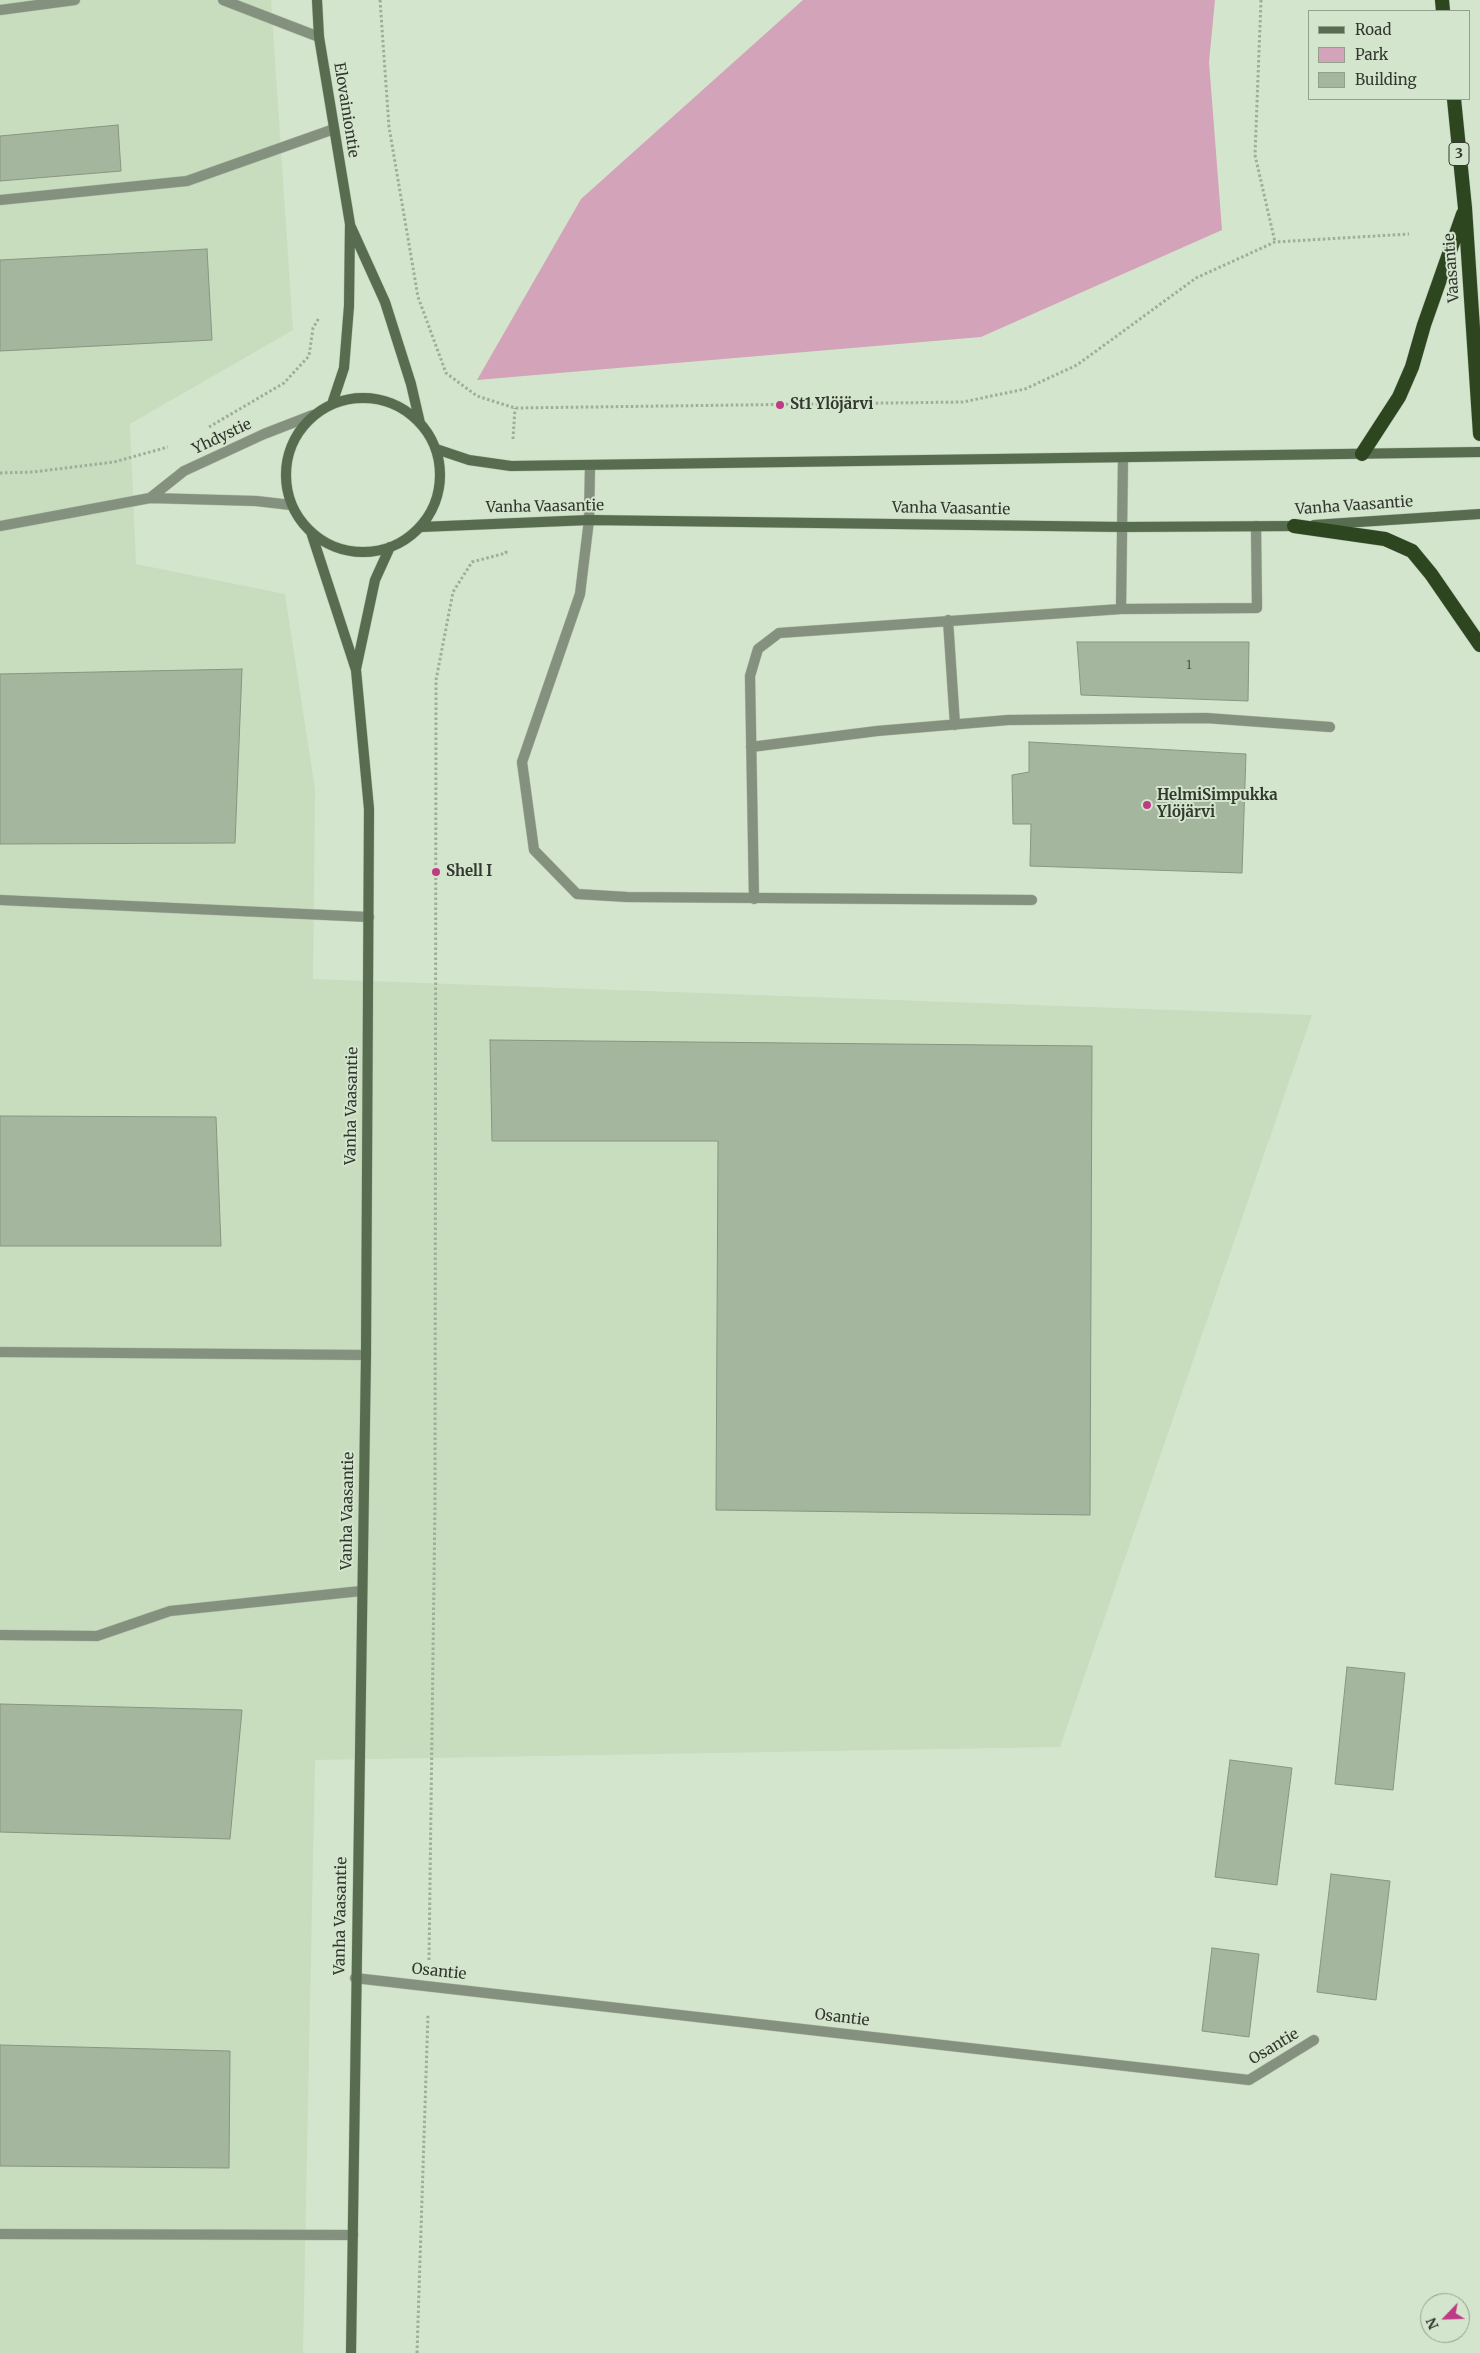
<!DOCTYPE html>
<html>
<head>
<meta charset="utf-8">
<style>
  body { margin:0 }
  #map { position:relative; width:1480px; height:2353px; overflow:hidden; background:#d4e5cd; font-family:Merriweather,serif }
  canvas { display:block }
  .legend { position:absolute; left:1308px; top:10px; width:162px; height:90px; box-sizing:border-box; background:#d4e5cd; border:1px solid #93a08e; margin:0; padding:6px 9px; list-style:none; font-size:15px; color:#32382f }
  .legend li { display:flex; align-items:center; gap:10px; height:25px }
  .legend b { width:25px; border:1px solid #93a08e }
  .north { position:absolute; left:1420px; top:2293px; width:50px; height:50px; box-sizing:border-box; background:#d4e5cd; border:1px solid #93a08e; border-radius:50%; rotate:246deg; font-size:14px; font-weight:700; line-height:20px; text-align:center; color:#32382f }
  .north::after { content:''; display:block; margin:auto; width:18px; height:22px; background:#bd3b84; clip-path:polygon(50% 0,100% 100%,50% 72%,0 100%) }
</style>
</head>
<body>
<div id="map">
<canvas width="1480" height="2353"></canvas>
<ul class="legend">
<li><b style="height:6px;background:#586c50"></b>Road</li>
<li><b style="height:14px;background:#d3a3b9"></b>Park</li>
<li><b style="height:14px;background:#a5b69e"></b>Building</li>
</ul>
<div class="north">N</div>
</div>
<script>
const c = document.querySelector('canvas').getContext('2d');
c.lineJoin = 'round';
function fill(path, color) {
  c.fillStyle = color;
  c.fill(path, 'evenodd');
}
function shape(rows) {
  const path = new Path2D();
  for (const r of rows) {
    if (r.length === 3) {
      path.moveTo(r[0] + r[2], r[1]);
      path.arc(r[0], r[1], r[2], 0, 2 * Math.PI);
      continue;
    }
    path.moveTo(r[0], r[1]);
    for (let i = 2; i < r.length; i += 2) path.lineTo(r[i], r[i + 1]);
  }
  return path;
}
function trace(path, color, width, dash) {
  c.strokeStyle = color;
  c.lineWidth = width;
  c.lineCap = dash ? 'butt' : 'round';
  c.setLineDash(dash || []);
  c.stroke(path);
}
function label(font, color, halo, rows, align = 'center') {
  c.font = font + ' Merriweather,serif';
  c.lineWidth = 4;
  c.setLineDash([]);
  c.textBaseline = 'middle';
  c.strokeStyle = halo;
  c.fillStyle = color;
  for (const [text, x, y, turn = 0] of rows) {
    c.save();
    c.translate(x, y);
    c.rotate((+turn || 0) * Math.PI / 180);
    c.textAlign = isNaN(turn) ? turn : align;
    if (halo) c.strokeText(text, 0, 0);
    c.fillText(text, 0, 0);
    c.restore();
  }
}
fill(shape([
  [0,0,271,0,293,330,130,424,136,564,285,594,315,789,313,979,1312,1015,1060,1747,315,1760,303,2353,0,2353]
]), '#c8ddbe');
fill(shape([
  [803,0,1215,0,1209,62,1222,230,981,337,477,380,581,199]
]), '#d3a3b9');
const building = shape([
  [118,125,121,171,0,181,0,136,118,125],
  [207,249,212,340,0,351,0,260,207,249],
  [1077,642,1249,642,1248,701,1081,695,1077,642],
  [242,669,235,843,0,844,0,674,242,669],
  [1029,742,1246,754,1242,873,1030,866,1031,824,1013,824,1012,775,1029,772,1029,742],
  [490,1040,1092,1046,1090,1515,716,1510,718,1141,492,1141,490,1040],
  [0,1116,216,1117,221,1246,0,1246,0,1116],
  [1347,1667,1405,1673,1393,1790,1335,1784,1347,1667],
  [0,1704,242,1710,230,1839,0,1832,0,1704],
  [1230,1760,1292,1768,1277,1885,1215,1877,1230,1760],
  [1331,1874,1390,1881,1376,2000,1317,1992,1331,1874],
  [1212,1948,1259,1954,1249,2037,1202,2031,1212,1948],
  [0,2045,230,2051,229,2168,0,2166,0,2045]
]);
fill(building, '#a5b69e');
trace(building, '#879680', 1);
const service = shape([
  [223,0,319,37],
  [0,10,75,0],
  [0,200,187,181,334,129],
  [590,466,589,520,580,594,522,762,534,850,577,894,627,897,1032,900],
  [1121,609,1123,459],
  [948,620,955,725],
  [751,747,877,731,1008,720,1206,718,1330,727],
  [754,899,750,676,758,649,779,633,1121,609,1257,608,1256,526],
  [0,900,369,917],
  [0,1352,366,1355],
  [0,1635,97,1636,170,1611,361,1591],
  [0,2234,353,2235]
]);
const minor = shape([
  [355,1978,1249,2080,1314,2040]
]);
const tertiary = shape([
  [150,498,184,471,264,434,313,415],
  [0,526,150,498,256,501,291,505]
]);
const secondary = shape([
  [317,0,319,37,350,224,349,306,344,368,332,404],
  [351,227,385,302,411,384,420,423],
  [363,475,77],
  [436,449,469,460,511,466,1480,452],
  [1314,525,1480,514],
  [421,527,589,520,1123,527,1299,526],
  [311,532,356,670,369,809,366,1355,351,2353],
  [356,669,375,580,390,547]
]);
const trunk = shape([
  [1442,0,1443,11],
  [1454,99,1465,208,1480,434],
  [1362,454,1399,397,1412,367,1424,325,1463,214],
  [1294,526,1385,539,1412,551,1431,574,1480,645]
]);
trace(service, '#b4c2ad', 11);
trace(minor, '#b4c2ad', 11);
trace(tertiary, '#b4c2ad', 11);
trace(secondary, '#b4c2ad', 11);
trace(trunk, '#b4c2ad', 15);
trace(shape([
  [380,0,389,127,418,297,446,373,477,396,515,408,963,402,1025,389,1077,365,1196,278,1275,242,1409,234],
  [1261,0,1255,155,1275,242],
  [209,427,284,383,309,356,313,328,319,318],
  [513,439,515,408],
  [0,473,33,472,114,462,168,447],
  [429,1960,435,1503,436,680,453,592,472,562,506,553,506,550],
  [417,2353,428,2014]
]), '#a0ad9a', 3, [2.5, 2.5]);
trace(service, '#84917e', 10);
trace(minor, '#84917e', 10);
trace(tertiary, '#84917e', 10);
trace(secondary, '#586c50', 10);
trace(trunk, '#2e4620', 14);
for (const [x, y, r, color] of [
  [780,405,5,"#bd3b84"],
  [1147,805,5,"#bd3b84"],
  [436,872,5,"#bd3b84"]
]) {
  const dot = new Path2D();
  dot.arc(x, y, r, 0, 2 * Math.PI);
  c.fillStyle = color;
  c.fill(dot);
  trace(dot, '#d4e5cd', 2);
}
label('12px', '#4f584b', null, [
  ["1",1189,666]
]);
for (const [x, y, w] of [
  [1459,154,20]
]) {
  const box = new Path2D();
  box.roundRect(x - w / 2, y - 11.5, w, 23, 4);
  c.fillStyle = '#d4e5cd';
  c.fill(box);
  trace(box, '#32382f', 1);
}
label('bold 14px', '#32382f', null, [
  ["3",1459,154]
]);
label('15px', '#32382f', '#d4e5cd', [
  ["Elovainiontie",346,110,81],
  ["Vaasantie",1452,268,-94],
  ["Yhdystie",222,437,-25],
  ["Vanha Vaasantie",1354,506,-4],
  ["Vanha Vaasantie",545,507,-1],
  ["Vanha Vaasantie",951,509,1],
  ["Vanha Vaasantie",352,1106,-89],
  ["Vanha Vaasantie",348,1511,-89],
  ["Vanha Vaasantie",341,1916,-89],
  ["Osantie",439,1972,6],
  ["Osantie",842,2018,7],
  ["Osantie",1274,2047,-31]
]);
label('bold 15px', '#32382f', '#d4e5cd', [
  ["St1 Ylöjärvi",790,405],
  ["HelmiSimpukka",1157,796],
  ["Ylöjärvi",1157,813],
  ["Shell I",446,872]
], 'left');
</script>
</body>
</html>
